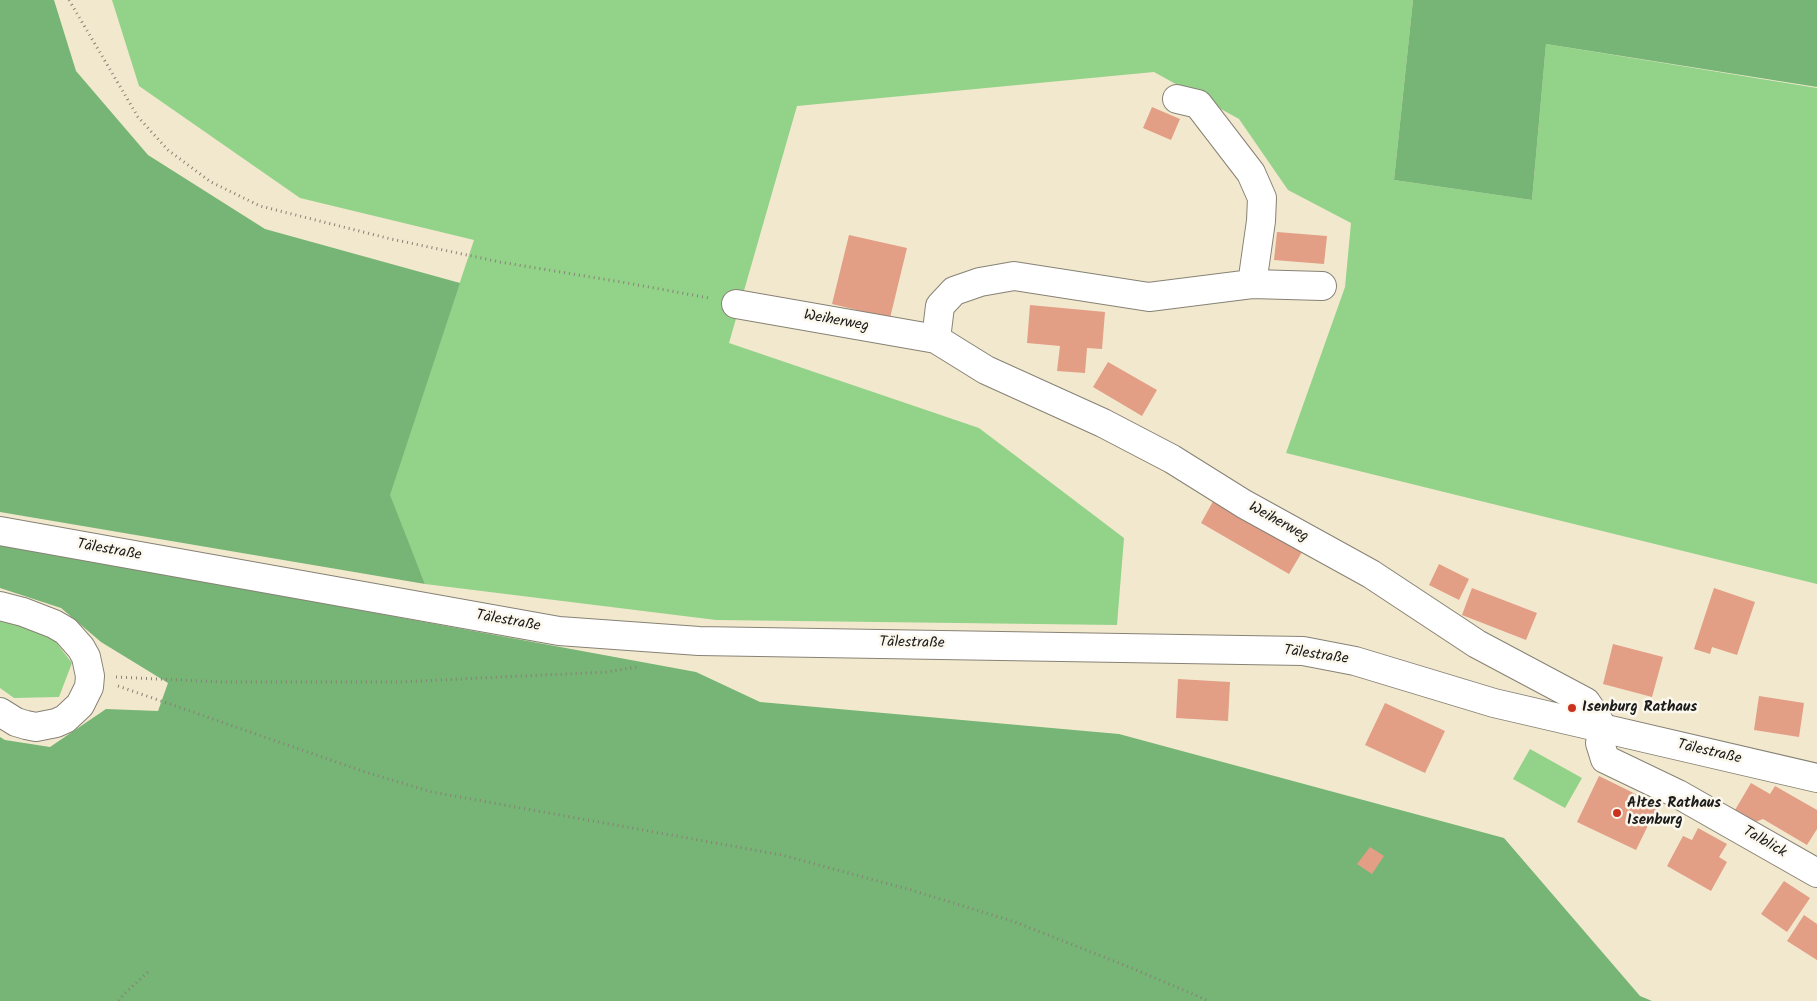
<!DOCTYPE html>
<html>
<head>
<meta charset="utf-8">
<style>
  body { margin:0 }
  canvas { display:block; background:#f2e8ce }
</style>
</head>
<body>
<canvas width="1817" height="1001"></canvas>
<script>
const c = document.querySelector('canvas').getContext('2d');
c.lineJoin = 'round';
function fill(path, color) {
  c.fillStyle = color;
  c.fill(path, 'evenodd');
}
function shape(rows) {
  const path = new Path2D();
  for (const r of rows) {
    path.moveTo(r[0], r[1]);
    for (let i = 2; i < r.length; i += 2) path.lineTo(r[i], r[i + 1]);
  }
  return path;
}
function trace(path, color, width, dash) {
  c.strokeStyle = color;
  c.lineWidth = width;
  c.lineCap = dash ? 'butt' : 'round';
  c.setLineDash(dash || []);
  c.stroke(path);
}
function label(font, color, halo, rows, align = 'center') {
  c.font = font + ' Kalam,sans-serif';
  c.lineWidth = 5;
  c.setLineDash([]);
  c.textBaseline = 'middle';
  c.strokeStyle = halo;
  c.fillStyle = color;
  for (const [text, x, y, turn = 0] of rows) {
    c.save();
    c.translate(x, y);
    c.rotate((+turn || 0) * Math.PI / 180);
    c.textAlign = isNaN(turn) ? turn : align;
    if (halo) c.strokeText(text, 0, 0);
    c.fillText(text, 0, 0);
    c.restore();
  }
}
fill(shape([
  [112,0,1413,0,1394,180,1532,200,1546,44,1817,88,1817,584,1286,453,1345,287,1351,223,1288,190,1239,119,1154,72,797,106,729,343,979,428,1124,538,1117,625,716,620,425,584,389,495,474,240,300,198,139,86],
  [0,620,48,632,72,663,59,697,14,698,0,688],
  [1530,749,1582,778,1565,808,1513,779]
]), '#93d389');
fill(shape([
  [0,0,54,0,76,71,148,155,265,229,460,283,390,495,425,584,0,512],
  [1413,0,1817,0,1817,87,1546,44,1532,200,1394,180],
  [0,539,77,558,696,672,760,702,1119,734,1504,838,1640,996,1652,1001,0,1001,0,737,5,740,50,747,106,709,158,711,168,683,101,642,61,608,0,588]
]), '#76b575');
fill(shape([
  [1152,107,1180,119,1171,140,1143,128],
  [1277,232,1327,236,1324,264,1274,260],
  [849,235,907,248,890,318,832,304],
  [1030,305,1105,312,1102,349,1087,348,1085,373,1057,371,1060,346,1027,343],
  [1108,362,1157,390,1142,416,1093,387],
  [1216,496,1305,547,1289,574,1201,523],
  [1439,564,1469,579,1459,600,1429,585],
  [1472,588,1537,613,1526,640,1462,615],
  [1714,588,1755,602,1737,655,1712,647,1710,654,1694,649],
  [1613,644,1663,657,1652,697,1603,684],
  [1178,679,1230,682,1228,721,1176,718],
  [1759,696,1804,703,1799,737,1754,730],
  [1385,703,1445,731,1425,773,1365,745],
  [1599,776,1658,805,1636,850,1577,822],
  [1751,783,1770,794,1775,786,1817,810,1817,829,1807,845,1763,819,1755,822,1735,810],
  [1698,828,1727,844,1719,857,1727,862,1711,891,1667,866,1683,836,1692,840],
  [1370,847,1384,856,1372,874,1357,864],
  [1784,881,1810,898,1787,932,1761,914],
  [1804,915,1817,924,1817,960,1787,941]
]), '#e39e86');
const minor = shape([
  [1177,99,1198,104,1251,173,1262,198,1261,221,1252,284],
  [736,304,936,339,986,370,1103,423,1172,459,1244,504,1371,574,1477,644,1586,702,1604,729],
  [936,339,940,306,954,291,980,282,1014,276,1149,297,1252,284,1322,286],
  [0,531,559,631,699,641,1303,651,1355,661,1494,703,1817,778],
  [0,606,23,612,54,624,66,631,81,648,86,657,90,676,89,687,80,705,65,719,56,723,36,727,26,725,16,722,0,712],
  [1604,729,1600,743,1605,759,1678,794,1817,873]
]);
trace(minor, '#878275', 30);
trace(shape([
  [69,0,138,117,168,150,211,182,260,206,391,239,500,262,627,283,709,298],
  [116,677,222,682,399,682,606,672,637,667],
  [118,686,365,772,432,792,782,855,911,890,1015,922,1134,969,1209,1001],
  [119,1001,123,995,148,972]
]), '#878275', 3, [1, 4]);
trace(minor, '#fff', 28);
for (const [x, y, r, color] of [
  [1572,708,5,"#c8321e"],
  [1617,813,5,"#c8321e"]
]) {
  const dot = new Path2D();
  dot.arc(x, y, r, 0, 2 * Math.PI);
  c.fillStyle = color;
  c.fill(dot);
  trace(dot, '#fbf7ec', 2);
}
label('15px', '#1c1c1c', '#fbf7ec', [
  ["Weiherweg",836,322,10],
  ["Weiherweg",1278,523,29],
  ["Tälestraße",109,551,10],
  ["Tälestraße",508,622,10],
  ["Tälestraße",912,644,1],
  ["Tälestraße",1316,656,8],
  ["Tälestraße",1709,753,13],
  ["Talblick",1764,843,30]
]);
label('bold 15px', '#1c1c1c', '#fbf7ec', [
  ["Isenburg Rathaus",1582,708],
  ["Altes Rathaus",1627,804],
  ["Isenburg",1627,821]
], 'left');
</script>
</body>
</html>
